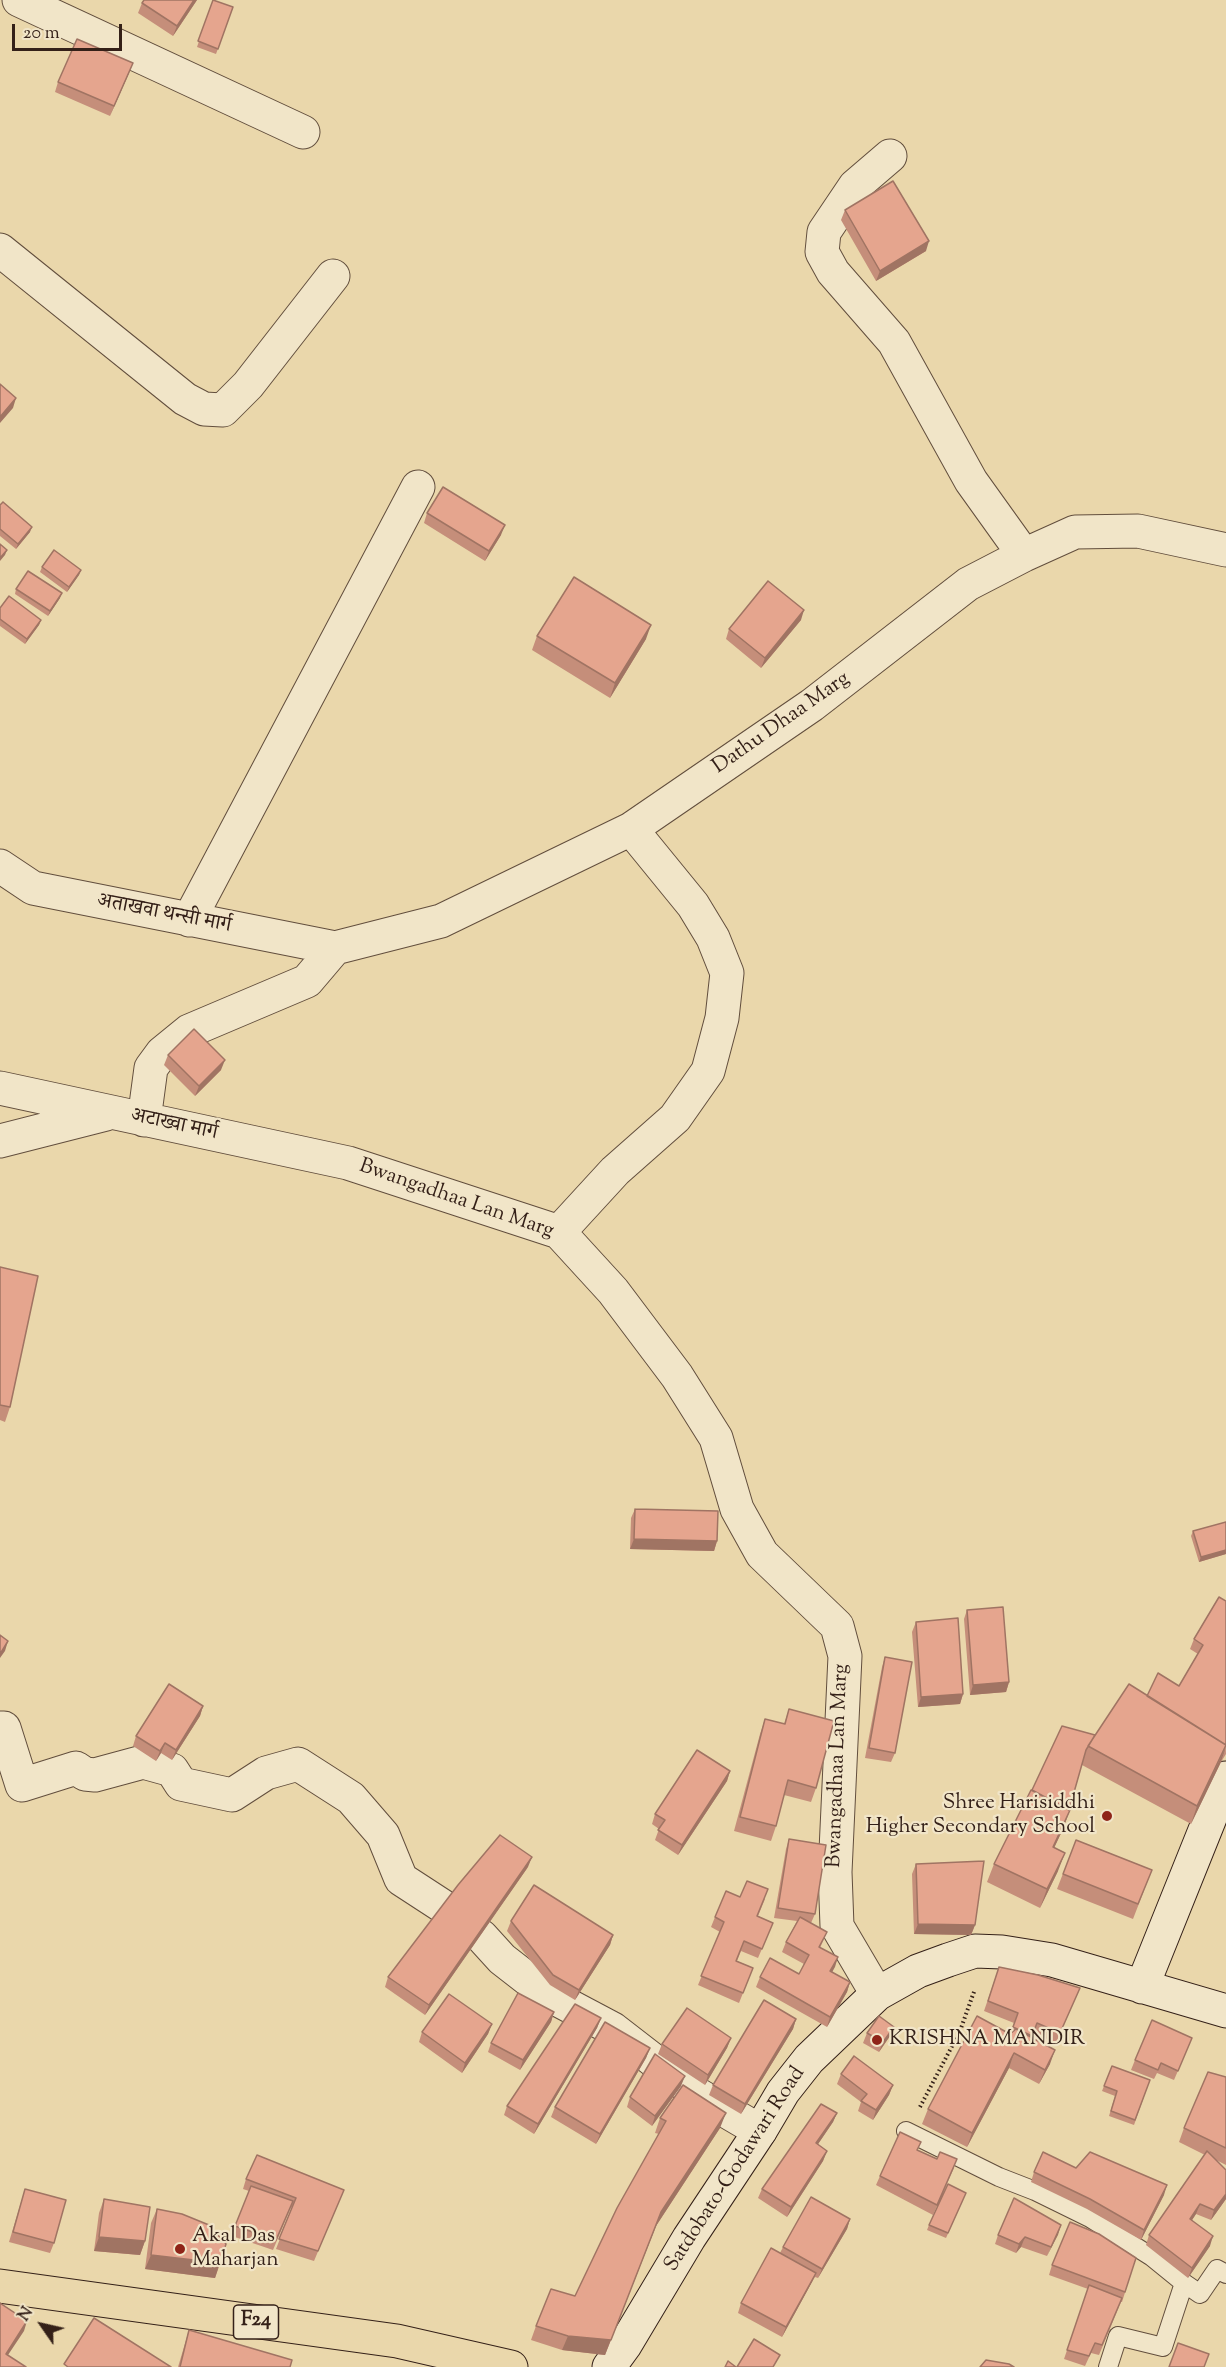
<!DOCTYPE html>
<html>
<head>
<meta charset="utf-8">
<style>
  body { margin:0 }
  #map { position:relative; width:1226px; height:2367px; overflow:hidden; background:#ead7ab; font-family:"Sorts Mill Goudy",serif }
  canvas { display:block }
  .north { position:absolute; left:12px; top:2295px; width:60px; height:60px; -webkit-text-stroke:4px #f1e5c8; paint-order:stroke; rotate:304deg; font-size:16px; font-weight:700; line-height:24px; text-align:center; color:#342018 }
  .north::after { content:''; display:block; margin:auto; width:21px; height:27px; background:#342018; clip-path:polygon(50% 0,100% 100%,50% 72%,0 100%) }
  .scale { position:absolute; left:12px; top:24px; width:110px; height:27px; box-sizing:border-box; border:3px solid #342018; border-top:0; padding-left:8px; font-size:18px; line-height:21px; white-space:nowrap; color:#342018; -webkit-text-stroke:4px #f1e5c8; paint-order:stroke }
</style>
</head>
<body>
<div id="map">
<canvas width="1226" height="2367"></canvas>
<div class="north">N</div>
<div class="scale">20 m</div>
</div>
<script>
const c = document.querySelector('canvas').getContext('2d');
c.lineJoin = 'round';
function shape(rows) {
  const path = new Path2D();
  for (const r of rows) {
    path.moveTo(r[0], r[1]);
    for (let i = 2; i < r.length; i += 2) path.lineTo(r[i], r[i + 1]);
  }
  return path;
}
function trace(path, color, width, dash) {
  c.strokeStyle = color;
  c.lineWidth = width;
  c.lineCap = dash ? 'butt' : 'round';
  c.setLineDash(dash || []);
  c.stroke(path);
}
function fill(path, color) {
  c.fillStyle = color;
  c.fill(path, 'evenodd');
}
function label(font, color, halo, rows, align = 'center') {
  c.font = font + ' "Sorts Mill Goudy","Noto Serif Devanagari",serif';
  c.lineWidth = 4.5;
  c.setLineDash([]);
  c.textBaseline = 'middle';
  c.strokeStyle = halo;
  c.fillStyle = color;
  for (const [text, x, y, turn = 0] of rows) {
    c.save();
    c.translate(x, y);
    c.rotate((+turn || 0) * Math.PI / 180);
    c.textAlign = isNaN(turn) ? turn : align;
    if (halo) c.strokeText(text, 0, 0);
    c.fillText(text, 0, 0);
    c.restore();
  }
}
const lane = shape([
  [906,2131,999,2177,1035,2191,1090,2218,1152,2257,1184,2283],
  [1108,2367,1118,2336,1163,2347,1184,2283,1200,2294,1217,2269,1226,2274]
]);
const street = shape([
  [19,0,303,132],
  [890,156,855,186,824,232,822,252,833,272,894,342,971,481,1024,555],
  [0,250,185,399,204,409,223,410,248,385,333,276],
  [0,866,33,888,335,948,441,921,631,829,812,705,968,584,1024,555,1075,532,1138,531,1226,550],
  [189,920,418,487],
  [0,1088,348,1163,559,1232,613,1291,677,1376,716,1438,737,1509,762,1554,837,1626,845,1656,835,1872,837,1926,877,1994],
  [144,1120,151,1068,162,1053,189,1031,307,981,335,948],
  [0,1141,106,1114],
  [559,1232,615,1171,675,1118,708,1071,722,1018,727,973,713,938,693,905,631,829],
  [0,1728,4,1728,22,1785,76,1768,85,1774,95,1775,143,1762,172,1770,181,1784,232,1795,266,1773,298,1764,351,1798,383,1835,401,1879,444,1907,482,1937,502,1959,547,1994,613,2029,697,2094,760,2131]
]);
const secondary = shape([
  [1142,1987,1226,1778],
  [609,2367,625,2345,689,2238,760,2131,783,2092,809,2059,877,1994,918,1971,948,1960,975,1951,1002,1952,1052,1960,1226,2011]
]);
const primary = shape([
  [0,2286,397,2341,511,2367]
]);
trace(lane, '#624e3d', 20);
trace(street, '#624e3d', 35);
trace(secondary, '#342018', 35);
trace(primary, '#342018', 35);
trace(shape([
  [920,2107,960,2031,975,1989]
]), '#342018', 4, [1.5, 3]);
trace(lane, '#f1e5c8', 18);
trace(street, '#f1e5c8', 33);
trace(secondary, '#f1e5c8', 33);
trace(primary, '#ead7ab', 33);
fill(shape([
  [197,0,173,36,138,13,142,3],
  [213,0,233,7,216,54,197,47],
  [129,73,110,116,55,92,58,82],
  [845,210,926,251,876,281,841,220],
  [0,505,30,532,16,549,0,536],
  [427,513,501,535,485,561,424,523],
  [42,567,81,570,79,575,67,592,40,572],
  [16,589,60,598,48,616,15,594],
  [0,608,41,620,39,625,25,644,0,626],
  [801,620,761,668,726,639,729,629],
  [537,636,646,639,610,698,532,650],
  [168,1055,221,1070,195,1096,164,1065],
  [0,1267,10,1407,5,1422,0,1420],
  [635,1509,717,1541,714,1551,630,1549,631,1518],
  [1226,1522,1226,1554,1199,1562,1191,1536,1193,1531],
  [1219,1597,1226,1754,1221,1762,1191,1824,1082,1765,1063,1829,1054,1848,1058,1871,1040,1908,987,1882,994,1864,1095,1735,1147,1696,1179,1686,1198,1654,1190,1649,1194,1639],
  [967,1610,1009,1682,1006,1692,970,1695,964,1619],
  [916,1622,963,1694,960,1704,918,1707,912,1632],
  [885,1657,895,1753,891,1762,865,1758,882,1667],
  [203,1706,200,1716,172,1760,161,1753,156,1761,133,1746,136,1736],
  [789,1709,816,1788,811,1802,784,1795,776,1826,771,1841,734,1831,760,1734,765,1719,784,1724],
  [730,1771,727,1781,678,1855,655,1840,659,1829,652,1824,655,1814],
  [789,1839,815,1914,811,1923,827,1932,820,1948,838,1957,832,1972,850,1982,847,1992,827,2027,756,1987,760,1977,799,1974,804,1964,782,1952,786,1942,797,1921,774,1918,786,1849],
  [1076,1840,1152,1870,1133,1919,1057,1889],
  [916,1864,975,1925,971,1935,914,1934,912,1874],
  [528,1867,425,2015,385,1987,388,1977],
  [740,1897,765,1899,758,1916,773,1923,758,1958,741,1951,737,1961,753,1968,739,2003,698,1985,720,1932,711,1927,715,1917],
  [511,1921,613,1935,610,1945,575,2000,550,1985,507,1931],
  [999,1967,1080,1988,1056,2043,1034,2033,1032,2038,1050,2064,1039,2084,1009,2068,967,2147,922,2124,928,2109,1010,2033,1014,2023,984,2011],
  [554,2012,551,2022,520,2070,488,2052,491,2043],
  [601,2018,597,2028,534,2134,504,2115,507,2106],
  [796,2019,793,2029,741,2114,709,2095,713,2085],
  [492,2024,488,2034,462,2073,419,2042,422,2032],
  [894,2027,890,2036,879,2052,863,2043,867,2033],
  [731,2038,727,2048,705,2085,658,2054,662,2044],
  [1192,2038,1174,2080,1157,2073,1154,2079,1131,2070,1135,2060],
  [650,2048,646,2058,596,2144,551,2117,555,2107],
  [1112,2066,1150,2080,1134,2125,1109,2116,1115,2096,1102,2091],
  [841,2074,893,2085,889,2095,873,2120,858,2111,861,2102,837,2084],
  [1226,2077,1226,2165,1216,2160,1226,2199,1211,2220,1196,2214,1192,2220,1210,2246,1188,2278,1146,2245,1149,2235,1205,2155,1179,2142,1184,2128],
  [681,2086,652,2126,627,2107,630,2097],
  [837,2113,833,2122,818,2144,827,2151,823,2161,787,2217,758,2198,762,2189],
  [660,2118,720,2128,656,2226,605,2355,562,2350,531,2340,536,2326,575,2296,659,2134,655,2133],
  [917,2150,954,2168,933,2215,876,2185,880,2176],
  [1076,2168,1164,2195,1141,2240,1087,2209,1031,2182,1034,2172],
  [246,2179,344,2190,314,2261,276,2249,292,2208,291,2207,273,2250,232,2236,249,2191,243,2189],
  [25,2189,54,2243,50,2253,9,2242],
  [964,2198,946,2238,927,2230,929,2225],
  [104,2199,145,2241,140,2255,94,2251,99,2213],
  [157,2209,220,2263,215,2278,145,2269,151,2223],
  [850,2219,847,2229,818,2278,815,2277,812,2282,782,2337,738,2313,741,2303,780,2253,783,2247],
  [1061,2225,1047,2256,1021,2247,1016,2253,995,2244,998,2235],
  [1136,2258,1122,2302,1121,2302,1099,2355,1091,2353,1085,2366,1064,2359,1088,2289,1049,2275,1052,2265],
  [189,2330,290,2367,178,2367]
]), '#c58e7a');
fill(shape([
  [194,0,197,0,173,36,177,26],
  [133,63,129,73,110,116,114,106],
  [929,241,926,251,876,281,880,271],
  [16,398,13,408,0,423,0,417],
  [505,525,501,535,485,561,489,551],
  [32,527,30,532,16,549,18,544],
  [7,550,5,555,0,561,0,558],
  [81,570,79,575,67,592,69,587],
  [62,593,60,598,48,616,50,611],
  [804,610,801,620,761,668,765,658],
  [41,620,39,625,25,644,27,639],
  [651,625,646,639,610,698,615,683],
  [225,1060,221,1070,195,1096,199,1086],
  [634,1539,717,1541,714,1551,630,1549],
  [1226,1550,1226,1554,1199,1562,1201,1557],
  [8,1641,5,1651,0,1658,0,1654],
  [1009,1682,1006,1692,970,1695,973,1685],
  [963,1694,960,1704,918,1707,921,1697],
  [203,1706,200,1716,172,1760,176,1750],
  [165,1743,161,1753,156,1761,160,1751],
  [1226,1747,1220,1764,1191,1824,1197,1806],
  [730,1771,727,1781,678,1855,682,1845],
  [1070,1810,1063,1829,1046,1865,1053,1847],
  [1065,1853,1058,1871,1040,1908,1047,1889],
  [532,1857,528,1867,425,2015,429,2005],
  [918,1924,975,1925,971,1935,914,1934],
  [613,1935,610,1945,575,2000,579,1990],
  [838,1957,835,1967,827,1981,830,1971],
  [850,1982,847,1992,827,2027,830,2017],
  [554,2012,551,2022,520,2070,523,2060],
  [601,2018,597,2028,534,2134,538,2124],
  [796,2019,793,2029,741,2114,745,2104],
  [492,2024,488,2034,462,2073,465,2063],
  [894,2027,890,2036,879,2052,883,2042],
  [731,2038,727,2048,705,2085,708,2075],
  [650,2048,646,2058,596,2144,600,2134],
  [1055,2050,1050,2064,1039,2084,1045,2070],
  [1014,2053,1009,2068,967,2147,972,2133],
  [685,2076,681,2086,652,2126,655,2116],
  [893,2085,889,2095,873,2120,876,2110],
  [726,2113,720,2128,656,2226,605,2355,562,2350,568,2336,661,2212],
  [837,2113,833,2122,812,2153,816,2143],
  [827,2151,823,2161,787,2217,791,2207],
  [1167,2185,1164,2195,1141,2240,1144,2230],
  [1226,2194,1226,2199,1211,2220,1214,2210],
  [1200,2204,1196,2214,1186,2229,1190,2219],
  [850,2219,847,2229,818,2278,822,2269],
  [1061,2225,1058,2235,1047,2256,1051,2247],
  [1213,2236,1210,2246,1188,2278,1192,2268],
  [99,2237,145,2241,140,2255,94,2251],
  [1025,2237,1021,2247,1016,2253,1019,2244],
  [151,2255,220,2263,215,2278,145,2269],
  [816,2273,812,2282,782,2337,786,2327],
  [27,2321,24,2331,2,2364,6,2354]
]), '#a07463');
const building = shape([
  [144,0,194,0,177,26,142,3,144,0],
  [213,0,233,7,218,49,198,41,213,0],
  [77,39,133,63,114,106,58,82,77,39],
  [893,181,929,241,880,271,845,210,893,181],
  [0,384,16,398,0,417,0,384],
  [443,487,505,525,489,551,427,513,443,487],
  [3,502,32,527,18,544,0,529,0,505,3,502],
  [0,544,7,550,0,558,0,544],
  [54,550,81,570,69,587,42,567,54,550],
  [28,571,62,593,50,611,16,589,28,571],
  [574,577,651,625,615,683,537,636,574,577],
  [768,581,804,610,765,658,729,629,768,581],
  [9,596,41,620,27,639,0,619,0,608,9,596],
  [194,1029,225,1060,199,1086,168,1055,194,1029],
  [0,1267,38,1276,10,1407,0,1405,0,1267],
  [635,1509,718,1511,717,1541,634,1539,635,1509],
  [1226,1522,1226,1550,1201,1557,1193,1531,1226,1522],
  [1219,1597,1226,1601,1226,1745,1147,1696,1158,1673,1179,1686,1203,1645,1194,1639,1219,1597],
  [1003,1607,1009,1682,973,1685,967,1610,1003,1607],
  [958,1618,963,1694,921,1697,916,1622,958,1618],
  [0,1635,8,1641,0,1654,0,1635],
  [885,1657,912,1662,895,1753,869,1748,885,1657],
  [169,1684,203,1706,176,1750,165,1743,160,1751,136,1736,169,1684],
  [1129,1684,1226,1745,1197,1806,1088,1746,1129,1684],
  [789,1709,834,1721,816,1788,788,1780,776,1826,740,1817,765,1719,785,1724,789,1709],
  [1062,1726,1095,1735,1086,1750,1069,1810,1032,1790,1062,1726],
  [697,1750,730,1771,682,1845,658,1830,665,1820,655,1814,697,1750],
  [1031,1790,1070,1810,1053,1847,1065,1853,1047,1889,994,1864,1031,1790],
  [500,1835,532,1857,429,2005,388,1977,458,1885,500,1835],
  [789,1839,826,1845,815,1914,778,1908,789,1839],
  [1076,1840,1152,1870,1138,1904,1063,1874,1076,1840],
  [984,1861,975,1925,918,1924,916,1864,984,1861],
  [747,1881,768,1889,757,1916,773,1923,762,1949,744,1941,736,1961,753,1968,743,1993,701,1976,724,1922,715,1917,726,1891,740,1897,747,1881],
  [534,1885,613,1935,579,1990,553,1975,511,1921,534,1885],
  [800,1917,827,1932,819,1947,838,1957,830,1971,850,1982,830,2017,760,1977,770,1958,799,1974,809,1955,786,1942,800,1917],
  [999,1967,1038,1975,1080,1988,1060,2033,1037,2023,1032,2036,1013,2027,1018,2013,988,2001,999,1967],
  [518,1993,554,2012,523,2060,491,2043,518,1993],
  [449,1994,492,2024,465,2063,422,2032,449,1994],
  [764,2000,796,2019,745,2104,713,2085,764,2000],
  [575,2004,601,2018,538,2124,507,2106,575,2004],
  [687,2008,731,2038,708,2075,662,2044,687,2008],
  [879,2016,894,2027,883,2042,867,2033,879,2016],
  [977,2016,1010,2034,1016,2029,1055,2050,1045,2070,1014,2053,972,2133,928,2109,977,2016],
  [1152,2020,1192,2038,1178,2071,1161,2063,1158,2070,1135,2060,1152,2020],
  [605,2022,650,2048,600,2134,555,2107,605,2022],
  [655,2054,685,2076,655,2116,630,2097,655,2054],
  [854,2056,893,2085,876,2110,861,2101,867,2094,841,2074,854,2056],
  [1112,2066,1150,2080,1135,2120,1111,2111,1117,2091,1104,2086,1112,2066],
  [1208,2072,1226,2077,1226,2148,1184,2128,1208,2072],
  [683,2085,726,2113,661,2212,611,2340,568,2336,536,2326,551,2289,575,2296,617,2208,666,2121,660,2118,683,2085],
  [821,2104,837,2113,816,2143,827,2151,791,2207,762,2189,821,2104],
  [900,2132,921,2142,917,2150,937,2159,940,2152,957,2159,937,2205,880,2176,900,2132],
  [1207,2151,1226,2170,1226,2194,1214,2210,1200,2204,1190,2219,1213,2236,1192,2268,1149,2235,1207,2151],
  [1043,2152,1076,2168,1090,2152,1167,2185,1144,2230,1090,2199,1034,2172,1043,2152],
  [257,2155,344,2190,318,2251,279,2239,296,2198,246,2179,257,2155],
  [948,2184,966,2193,948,2233,929,2225,948,2184],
  [251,2186,293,2201,276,2240,235,2226,251,2186],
  [25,2189,66,2200,54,2243,13,2232,25,2189],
  [811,2197,850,2219,822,2269,783,2247,811,2197],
  [1014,2198,1061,2225,1051,2247,1025,2237,1019,2244,998,2235,1014,2198],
  [104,2199,150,2207,145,2241,99,2237,104,2199],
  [157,2209,182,2214,209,2225,226,2244,220,2263,151,2255,157,2209],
  [1070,2222,1099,2234,1136,2258,1125,2292,1052,2265,1070,2222],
  [771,2248,816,2273,786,2327,741,2303,771,2248],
  [1089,2285,1122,2298,1102,2345,1095,2343,1089,2356,1067,2350,1089,2285],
  [0,2303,27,2321,6,2354,26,2367,0,2367,0,2303],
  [94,2318,171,2367,68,2367,64,2364,94,2318],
  [189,2330,292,2360,290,2367,180,2367,189,2330],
  [754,2339,780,2355,773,2367,737,2367,754,2339],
  [1178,2343,1209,2354,1204,2367,1169,2367,1178,2343],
  [986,2360,1009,2364,1014,2367,980,2367,986,2360],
  [728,2361,736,2367,725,2367,728,2361]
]);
fill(building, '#e5a58e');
trace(building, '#a07463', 1.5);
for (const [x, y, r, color] of [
  [1107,1816,6,"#8f2418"],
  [877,2040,6,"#8f2418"],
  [180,2249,6,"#8f2418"]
]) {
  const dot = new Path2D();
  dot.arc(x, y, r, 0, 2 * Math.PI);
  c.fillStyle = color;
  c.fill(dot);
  trace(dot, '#f1e5c8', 2);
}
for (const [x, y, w] of [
  [256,2322,45]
]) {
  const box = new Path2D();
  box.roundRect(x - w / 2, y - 17, w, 34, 4.5);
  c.fillStyle = '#f1e5c8';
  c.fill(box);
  trace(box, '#342018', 1.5);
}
label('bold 20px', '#342018', null, [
  ["F24",256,2322]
]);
label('21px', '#342018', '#f1e5c8', [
  ["Dathu Dhaa Marg",782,724,-35],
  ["अताखवा थन्सी मार्ग",164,915,11],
  ["अटाख्वा मार्ग",174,1126,12],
  ["Bwangadhaa Lan Marg",456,1200,19],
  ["Bwangadhaa Lan Marg",839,1766,-88],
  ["Satdobato-Godawari Road",736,2170,-57]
]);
label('21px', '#342018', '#f1e5c8', [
  ["Shree Harisiddhi",1095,1804,"right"],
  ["Higher Secondary School",1095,1828,"right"],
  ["KRISHNA MANDIR",889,2040],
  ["Akal Das",192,2237],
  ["Maharjan",192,2261]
], 'left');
</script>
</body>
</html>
